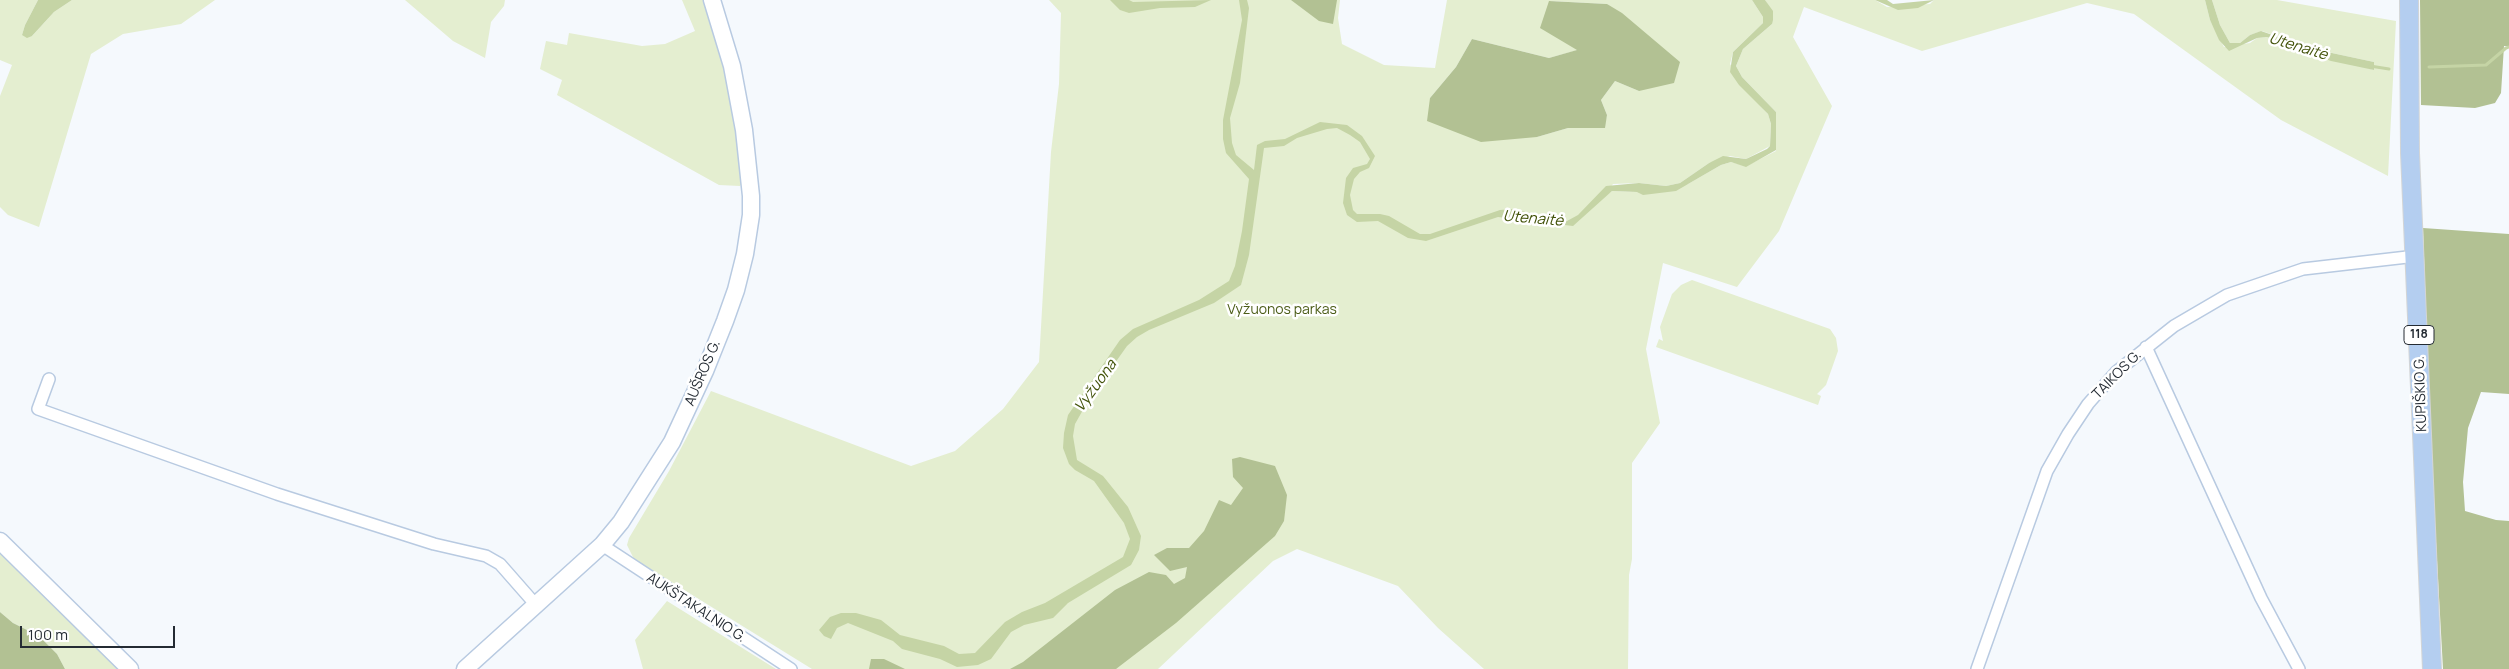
<!DOCTYPE html>
<html>
<head>
<meta charset="utf-8">
<style>
  body { margin:0 }
  #map { position:relative; width:2509px; height:669px; overflow:hidden; background:#f5f9fd; font-family:Manrope,sans-serif }
  canvas { display:block }
  .scale { position:absolute; left:20px; top:626px; width:155px; height:22px; box-sizing:border-box; border:2px solid #242b33; border-top:0; padding-left:6px; font-size:15px; line-height:18px; white-space:nowrap; color:#242b33; -webkit-text-stroke:4px #fff; paint-order:stroke }
</style>
</head>
<body>
<div id="map">
<canvas width="2509" height="669"></canvas>
<div class="scale">100 m</div>
</div>
<script>
const c = document.querySelector('canvas').getContext('2d');
c.lineJoin = 'round';
function fill(path, color) {
  c.fillStyle = color;
  c.fill(path, 'evenodd');
}
function shape(rows) {
  const path = new Path2D();
  for (const r of rows) {
    path.moveTo(r[0], r[1]);
    for (let i = 2; i < r.length; i += 2) path.lineTo(r[i], r[i + 1]);
  }
  return path;
}
function trace(path, color, width, dash) {
  c.strokeStyle = color;
  c.lineWidth = width;
  c.lineCap = dash ? 'butt' : 'round';
  c.setLineDash(dash || []);
  c.stroke(path);
}
function label(font, color, halo, rows, align = 'center') {
  c.font = font + ' Manrope,sans-serif';
  c.lineWidth = 5;
  c.setLineDash([]);
  c.textBaseline = 'middle';
  c.strokeStyle = halo;
  c.fillStyle = color;
  for (const [text, x, y, turn = 0] of rows) {
    c.save();
    c.translate(x, y);
    c.rotate((+turn || 0) * Math.PI / 180);
    c.textAlign = isNaN(turn) ? turn : align;
    if (halo) c.strokeText(text, 0, 0);
    c.fillText(text, 0, 0);
    c.restore();
  }
}
fill(shape([
  [0,0,38,0,25,25,22,35,32,36,54,12,72,0,215,0,181,24,123,34,91,54,39,227,8,215,0,207,0,96,12,65,0,60],
  [405,0,505,0,504,6,491,22,485,58,453,41],
  [682,0,704,0,715,27,743,152,743,181,740,186,719,185,557,95,562,80,540,69,546,41,567,45,569,33,642,46,665,44,695,31],
  [1049,0,1340,0,1338,18,1342,44,1384,65,1435,68,1447,0,1752,0,1763,17,1763,23,1733,52,1730,64,1754,99,1768,114,1771,124,1770,146,1746,159,1730,156,1709,163,1680,183,1666,186,1639,183,1613,184,1603,197,1612,191,1637,192,1688,184,1721,165,1731,162,1746,166,1776,151,1776,112,1742,77,1736,66,1743,49,1772,24,1769,8,1765,0,1875,0,1887,7,1930,4,1934,0,2205,0,2210,20,2224,47,2250,43,2257,38,2267,37,2374,70,2374,62,2313,49,2262,31,2250,35,2240,43,2230,43,2220,25,2212,0,2277,0,2396,21,2388,176,2281,120,2134,14,2087,3,1922,51,1804,7,1793,37,1832,106,1779,231,1737,287,1663,263,1646,349,1660,423,1632,463,1632,559,1629,575,1628,669,1484,669,1438,628,1398,586,1297,549,1273,561,1158,669,812,669,634,559,627,545,629,538,669,471,711,391,911,466,955,451,1003,409,1039,362,1051,152,1059,84,1061,13],
  [1550,1,1607,4,1639,91,1615,81,1601,100,1607,115,1604,128,1568,128,1537,137,1430,98,1456,67,1472,39,1549,58,1578,50],
  [1692,280,1830,329,1836,338,1838,351,1826,385,1817,394,1821,396,1818,405,1656,347,1659,339,1663,341,1660,327,1672,294,1681,285],
  [0,553,118,669,65,669,57,654,39,636,13,623,0,612],
  [667,601,776,669,643,669,635,640]
]), '#e4eed0');
fill(shape([
  [1291,0,1337,0,1333,24,1319,21],
  [2420,0,2509,0,2509,46,2504,46,2501,93,2495,103,2475,108,2421,105],
  [1549,1,1607,4,1622,13,1680,62,1674,83,1639,91,1615,81,1601,100,1607,115,1605,128,1568,128,1537,137,1481,142,1427,121,1430,98,1456,67,1472,39,1549,58,1577,50,1540,28],
  [2423,228,2509,234,2509,394,2481,392,2468,428,2463,482,2465,511,2496,520,2509,521,2509,669,2443,669,2431,451],
  [1240,457,1275,466,1287,495,1284,521,1275,536,1176,623,1116,669,1010,669,1023,662,1115,590,1149,572,1166,575,1174,584,1185,578,1187,567,1170,571,1154,555,1167,548,1189,548,1204,531,1219,500,1231,505,1243,488,1233,477,1232,459],
  [0,612,13,623,39,636,57,654,65,669,0,669],
  [871,659,884,659,905,669,869,669]
]), '#b2c193');
fill(shape([
  [38,0,72,0,54,12,32,36,27,38,22,35,25,25],
  [1110,0,1129,0,1133,2,1211,0,1195,7,1160,8,1129,13,1120,10],
  [1239,0,1247,0,1249,8,1240,83,1230,118,1232,143,1236,155,1254,170,1257,145,1265,141,1285,139,1320,122,1347,125,1362,136,1375,156,1369,168,1360,172,1354,179,1350,195,1353,210,1357,214,1380,214,1389,216,1420,234,1430,234,1500,210,1512,209,1567,221,1578,215,1606,186,1639,183,1666,186,1680,183,1709,163,1723,156,1746,159,1767,149,1770,146,1771,124,1768,114,1739,85,1730,72,1733,52,1763,23,1763,17,1752,0,1765,0,1773,11,1773,20,1772,24,1743,49,1736,66,1742,77,1776,112,1776,150,1746,167,1731,162,1721,165,1676,191,1643,195,1637,192,1612,191,1573,226,1498,217,1426,241,1408,238,1378,221,1357,222,1347,215,1343,203,1346,178,1353,168,1367,164,1370,159,1360,142,1350,135,1337,128,1327,129,1297,138,1284,146,1264,148,1249,255,1241,285,1214,303,1149,330,1137,337,1127,346,1088,401,1075,424,1073,436,1077,460,1103,476,1128,507,1141,536,1139,550,1131,565,1068,603,1053,618,1024,625,1011,632,991,659,978,665,957,667,940,659,902,649,893,641,848,623,837,628,831,639,824,636,819,630,830,617,841,613,856,613,881,620,900,635,944,646,959,654,975,653,1005,622,1022,612,1045,603,1123,557,1130,539,1124,523,1094,481,1075,470,1069,464,1063,448,1064,433,1068,415,1120,340,1133,329,1199,300,1229,281,1235,266,1242,231,1249,179,1226,153,1223,139,1223,120,1242,20],
  [1875,0,1887,0,1893,4,1934,0,1918,8,1898,10],
  [2205,0,2212,0,2220,25,2230,43,2240,43,2250,35,2261,31,2313,49,2374,62,2374,70,2331,61,2267,37,2257,38,2229,51,2219,40,2210,20]
]), '#c5d4a5');
trace(shape([
  [2370,66,2389,69],
  [2429,67,2486,65,2506,48,2509,47]
]), '#c5d4a5', 3);
const street = shape([
  [2146,347,2261,598,2299,669],
  [49,379,38,409,277,494,434,544,486,556,500,564,536,605],
  [602,545,791,669],
  [1977,669,2047,471,2068,434,2088,404,2116,372,2174,326,2227,295,2303,269,2416,256]
]);
const secondary = shape([
  [0,541,130,669],
  [465,669,602,545,621,522,672,442,705,371,725,321,736,290,745,254,751,215,751,196,744,130,732,66,712,0]
]);
const primary = shape([
  [2409,0,2410,153,2432,669]
]);
trace(street, '#b8cae1', 14);
trace(secondary, '#b8cae1', 19);
trace(primary, '#d3d5d6', 20);
trace(street, '#fff', 11);
trace(secondary, '#fff', 16);
trace(primary, '#b4cef0', 18);
for (const [x, y, w] of [
  [2419,335,30]
]) {
  const box = new Path2D();
  box.roundRect(x - w / 2, y - 9.5, w, 19, 4);
  c.fillStyle = '#fff';
  c.fill(box);
  trace(box, '#242b33', 1);
}
label('bold 12px', '#242b33', null, [
  ["118",2419,335]
]);
label('14px', '#4c5d18', '#fff', [
  ["Vyžuonos parkas",1282,310]
]);
label('14px', '#242b33', '#fff', [
  ["AUŠROS G.",703,373,-67],
  ["TAIKOS G.",2117,375,-45],
  ["KUPIŠKIO G.",2421,394,-92],
  ["AUKŠTAKALNIO G.",696,608,33]
]);
label('italic 15px', '#425209', '#fff', [
  ["Utenaitė",2298,47,17],
  ["Utenaitė",1533,219,5],
  ["Vyžuona",1096,386,-54]
]);
</script>
</body>
</html>
